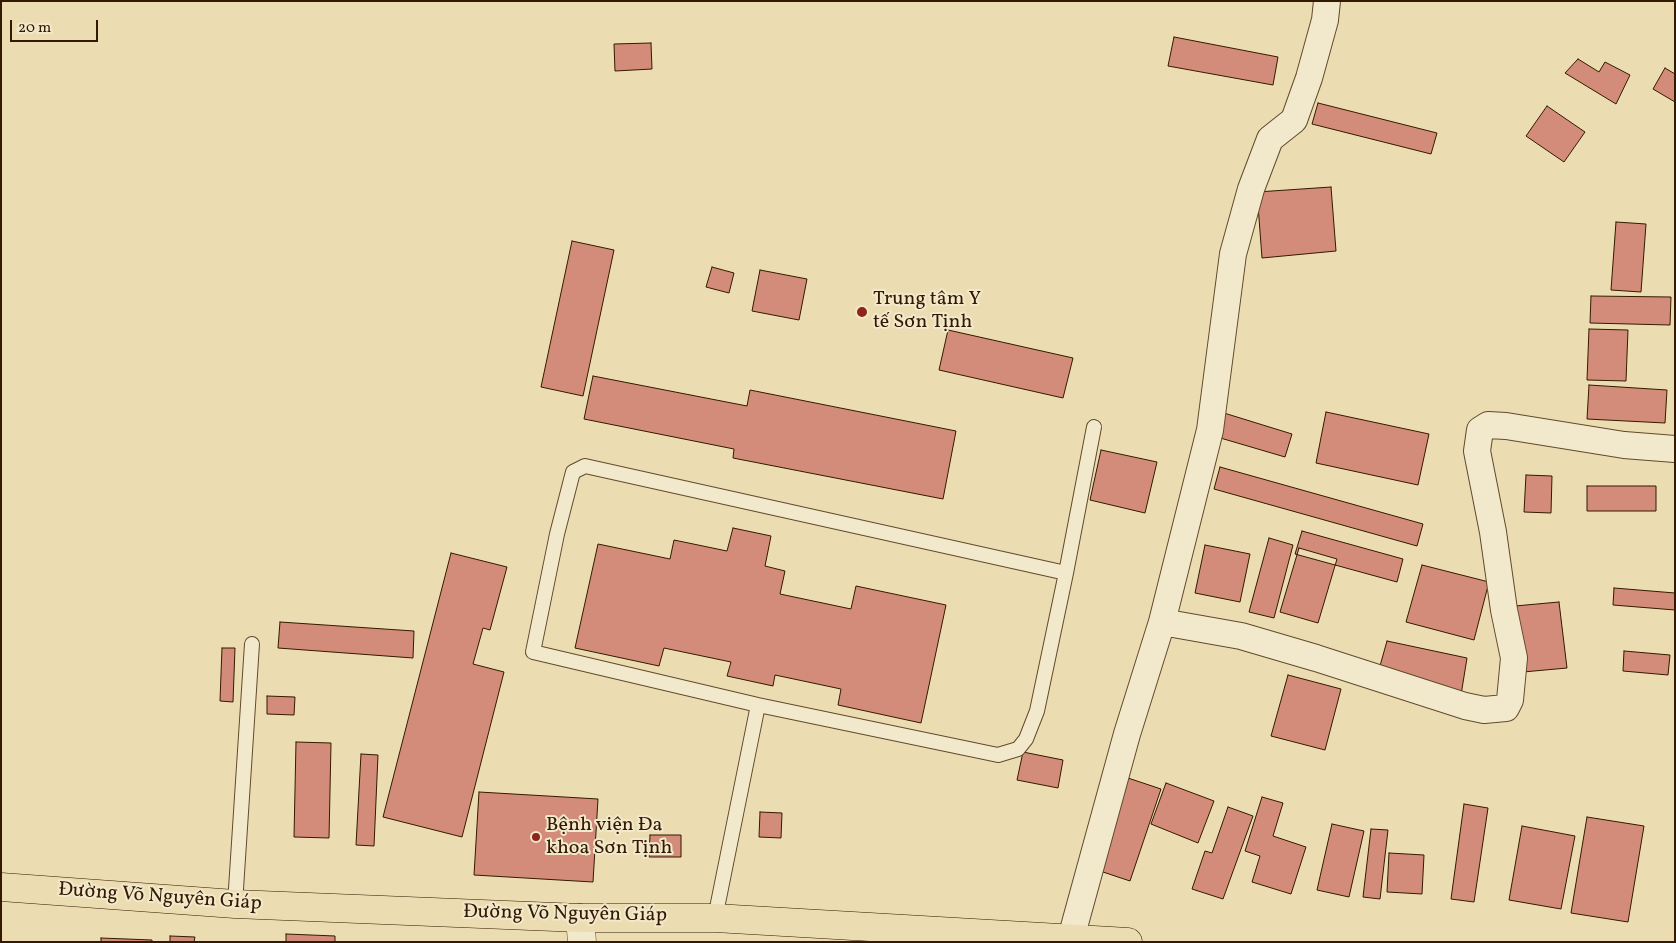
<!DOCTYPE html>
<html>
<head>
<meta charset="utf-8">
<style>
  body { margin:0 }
  #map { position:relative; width:1676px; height:943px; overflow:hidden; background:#ebddb1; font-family:Vollkorn,serif }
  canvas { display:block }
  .frame { position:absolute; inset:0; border:2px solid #331900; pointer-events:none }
  .scale { position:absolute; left:10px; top:20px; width:88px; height:22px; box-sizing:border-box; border:2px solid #331900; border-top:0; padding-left:6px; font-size:15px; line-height:18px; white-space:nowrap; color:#331900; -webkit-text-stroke:4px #f2e9cc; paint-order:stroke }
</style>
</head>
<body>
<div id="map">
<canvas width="1676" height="943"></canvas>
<div class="frame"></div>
<div class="scale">20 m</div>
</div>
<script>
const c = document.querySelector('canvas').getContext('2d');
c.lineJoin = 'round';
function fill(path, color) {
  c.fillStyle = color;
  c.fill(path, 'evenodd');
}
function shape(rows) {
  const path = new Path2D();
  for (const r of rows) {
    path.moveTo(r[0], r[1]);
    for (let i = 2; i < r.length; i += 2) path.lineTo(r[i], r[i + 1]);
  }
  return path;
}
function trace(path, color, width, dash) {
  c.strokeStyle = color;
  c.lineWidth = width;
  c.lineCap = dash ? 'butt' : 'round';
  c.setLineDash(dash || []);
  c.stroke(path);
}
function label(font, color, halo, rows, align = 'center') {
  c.font = font + ' Vollkorn,serif';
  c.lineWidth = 4;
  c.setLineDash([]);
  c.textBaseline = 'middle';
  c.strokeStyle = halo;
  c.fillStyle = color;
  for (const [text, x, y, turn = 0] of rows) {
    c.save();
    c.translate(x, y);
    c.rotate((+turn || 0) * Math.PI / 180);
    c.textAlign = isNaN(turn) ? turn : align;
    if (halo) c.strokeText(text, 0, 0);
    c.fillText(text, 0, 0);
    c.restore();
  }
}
const building = shape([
  [1174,37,1278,57,1273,85,1168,66,1174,37],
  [651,43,652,69,615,71,614,44,651,43],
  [1578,59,1599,72,1605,62,1630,75,1616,104,1565,73,1578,59],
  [1665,68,1675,74,1675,102,1653,89,1665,68],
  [1318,103,1437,133,1431,154,1312,124,1318,103],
  [1547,106,1585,132,1564,162,1526,136,1547,106],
  [1331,187,1336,251,1262,258,1257,192,1331,187],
  [1616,222,1646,224,1641,292,1611,290,1616,222],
  [572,241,614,250,583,396,541,387,572,241],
  [712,267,734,273,729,293,706,287,712,267],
  [760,270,807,279,799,320,752,311,760,270],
  [1591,296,1671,297,1670,325,1590,323,1591,296],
  [1589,329,1628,330,1626,381,1587,380,1589,329],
  [948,330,1073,358,1063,398,939,370,948,330],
  [593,376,747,406,750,390,956,431,943,499,733,458,734,449,584,419,593,376],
  [1589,385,1667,390,1665,423,1587,419,1589,385],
  [1326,412,1429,434,1418,485,1316,463,1326,412],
  [1224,413,1292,434,1285,457,1217,437,1224,413],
  [1101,450,1157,462,1145,513,1090,500,1101,450],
  [1220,467,1423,524,1417,546,1214,489,1220,467],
  [1526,475,1552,476,1551,513,1524,512,1526,475],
  [1587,486,1656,486,1656,511,1587,511,1587,486],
  [733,528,771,536,765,566,785,571,780,594,851,609,856,586,946,605,921,723,838,705,841,689,775,675,773,686,727,676,731,662,664,648,659,666,575,648,598,544,670,559,674,540,727,551,733,528],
  [1302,531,1403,559,1397,582,1295,554,1302,531],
  [1269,538,1293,545,1274,618,1249,612,1269,538],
  [1205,545,1250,554,1240,602,1195,593,1205,545],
  [1299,548,1337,559,1318,623,1280,612,1299,548],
  [451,553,507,567,490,630,483,628,473,664,504,672,462,837,383,817,451,553],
  [1422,565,1489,582,1474,640,1406,622,1422,565],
  [1614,588,1675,593,1675,610,1613,605,1614,588],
  [1559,602,1567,668,1523,672,1515,606,1559,602],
  [280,622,414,631,413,658,278,648,280,622],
  [1387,641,1467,658,1461,695,1378,673,1387,641],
  [222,648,235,648,233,702,220,701,222,648],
  [1624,651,1670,655,1668,675,1623,671,1624,651],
  [1288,675,1341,689,1325,750,1271,736,1288,675],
  [267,696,295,697,294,715,267,714,267,696],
  [296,742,331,743,329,838,294,837,296,742],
  [1023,752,1063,760,1058,788,1017,780,1023,752],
  [361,754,378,755,374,846,356,845,361,754],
  [1125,777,1161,789,1130,881,1094,869,1125,777],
  [1166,783,1214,801,1198,843,1151,824,1166,783],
  [479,792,598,799,593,882,474,875,479,792],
  [1262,797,1283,803,1273,836,1306,847,1291,894,1252,882,1260,856,1245,851,1262,797],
  [1464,804,1488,808,1474,902,1451,899,1464,804],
  [1228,807,1253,816,1223,899,1192,889,1205,851,1212,853,1228,807],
  [760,812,782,813,781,838,759,837,760,812],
  [1587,817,1644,826,1628,922,1571,913,1587,817],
  [1332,824,1364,831,1349,897,1317,890,1332,824],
  [1522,826,1575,836,1561,909,1509,900,1522,826],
  [1371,829,1388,830,1380,899,1363,897,1371,829],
  [650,835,681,835,681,857,649,857,650,835],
  [1389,853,1424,855,1422,894,1387,892,1389,853],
  [286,934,335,936,335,942,286,942,286,934],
  [170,936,195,937,194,942,170,942,170,936],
  [101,938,152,940,152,942,101,942,101,938]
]);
fill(building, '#d38c79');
trace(building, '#331900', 1);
const service = shape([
  [1066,573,585,466,573,472,557,534,533,652,758,705,998,755,1018,749,1026,739,1037,711,1066,573,1094,427],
  [235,904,252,644],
  [715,918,758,705]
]);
const minor = shape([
  [1162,622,1241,636,1316,658,1465,706,1484,710,1506,708,1510,700,1514,658,1504,610,1493,532,1477,451,1480,430,1488,425,1506,426,1624,445,1675,449],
  [1071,938,1127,734,1162,622,1210,430,1233,254,1251,189,1270,139,1294,120,1309,78,1325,20,1327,1]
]);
const tertiary = shape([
  [580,918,582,942]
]);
const primary = shape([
  [1,887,235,904,580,918,715,918,1128,942]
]);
trace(service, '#614a2c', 16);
trace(minor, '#614a2c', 28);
trace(tertiary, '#614a2c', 29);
trace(primary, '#331900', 29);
trace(service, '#f2e9cc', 14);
trace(minor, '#f2e9cc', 26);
trace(tertiary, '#f2e9cc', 28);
trace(primary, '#ebddb1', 28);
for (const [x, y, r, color] of [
  [862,312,6,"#8f2418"],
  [536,837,5,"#8f2418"]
]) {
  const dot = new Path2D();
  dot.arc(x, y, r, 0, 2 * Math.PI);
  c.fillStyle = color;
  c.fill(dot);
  trace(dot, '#f2e9cc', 2);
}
label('20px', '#331900', '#f2e9cc', [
  ["Trung tâm Y",873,300],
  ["tế Sơn Tịnh",873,323],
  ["Bệnh viện Đa",546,826],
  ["khoa Sơn Tịnh",546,849]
], 'left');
label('20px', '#331900', '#f2e9cc', [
  ["Đường Võ Nguyên Giáp",160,898,4],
  ["Đường Võ Nguyên Giáp",565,915,1]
]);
</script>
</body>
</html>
